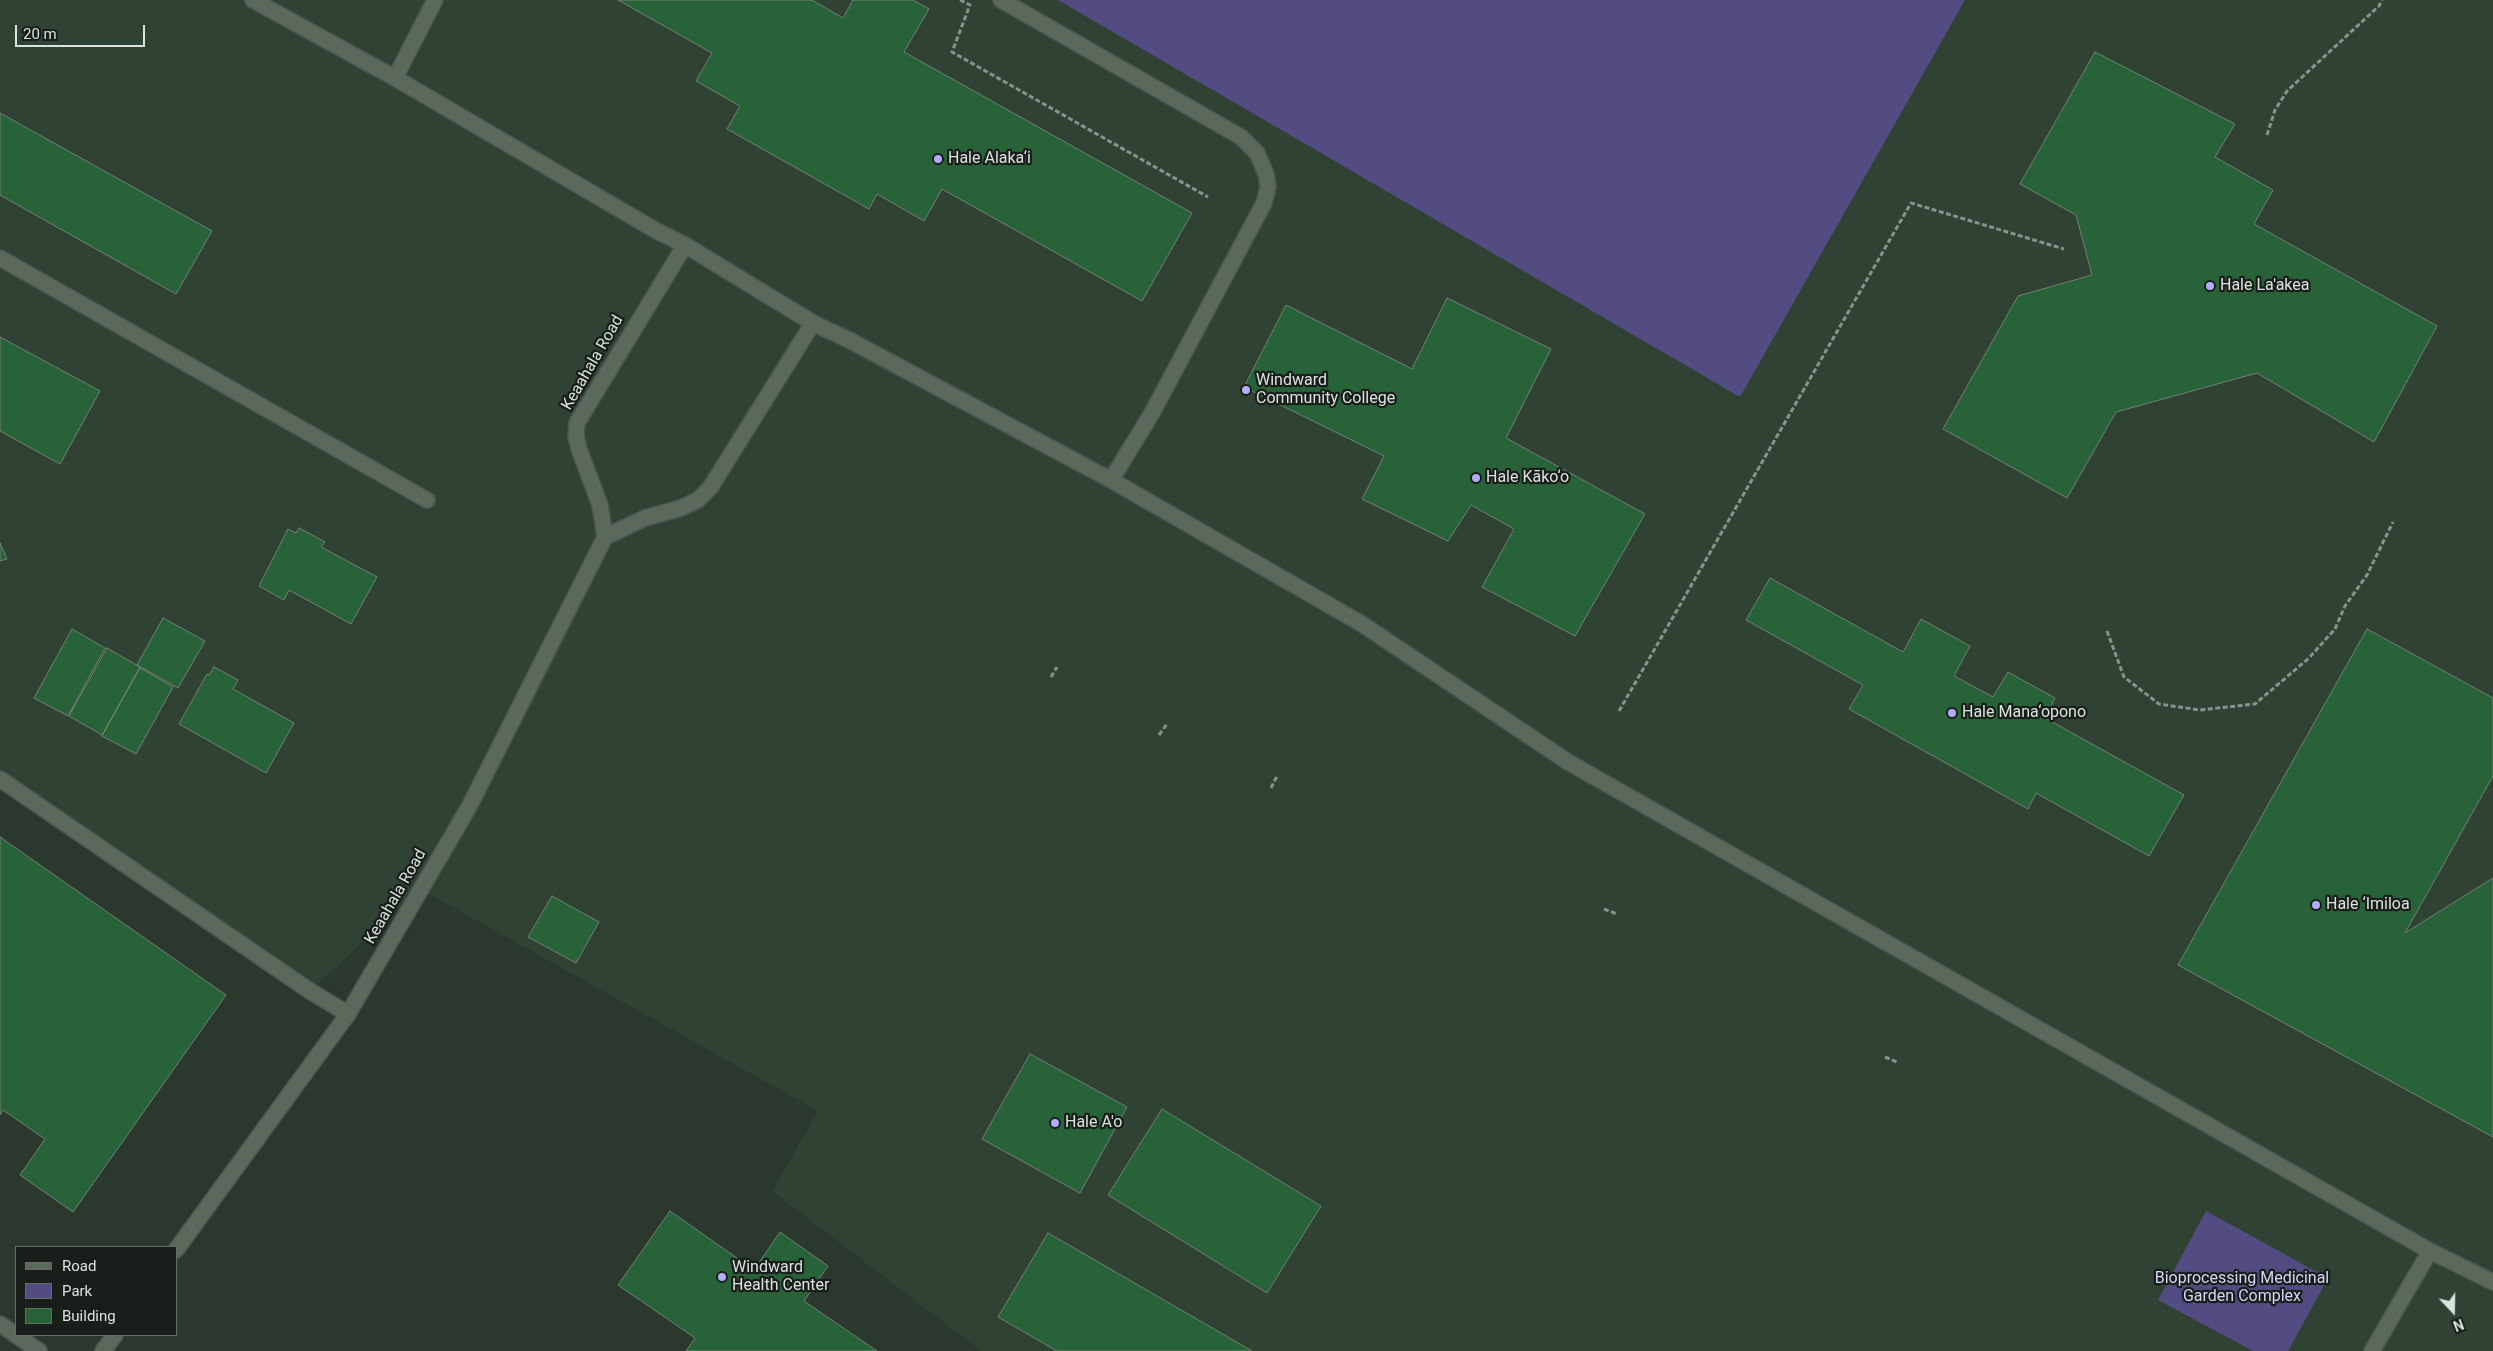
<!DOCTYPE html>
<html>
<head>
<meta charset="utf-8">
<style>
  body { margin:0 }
  #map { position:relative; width:2493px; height:1351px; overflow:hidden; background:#2b382e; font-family:Roboto,sans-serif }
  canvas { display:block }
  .legend { position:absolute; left:15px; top:1246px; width:162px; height:90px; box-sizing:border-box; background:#181e19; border:1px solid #666d67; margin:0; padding:6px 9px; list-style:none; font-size:15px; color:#dbe3dd }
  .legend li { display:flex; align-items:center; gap:10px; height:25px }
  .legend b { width:25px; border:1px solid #666d67 }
  .north { position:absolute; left:2428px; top:1286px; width:50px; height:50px; -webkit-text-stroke:4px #181e19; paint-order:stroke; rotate:159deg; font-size:14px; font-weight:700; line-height:20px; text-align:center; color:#dbe3dd }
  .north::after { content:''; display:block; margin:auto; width:18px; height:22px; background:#dbe3dd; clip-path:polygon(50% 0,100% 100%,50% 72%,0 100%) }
  .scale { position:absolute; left:15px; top:25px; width:130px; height:22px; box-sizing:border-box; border:2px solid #dbe3dd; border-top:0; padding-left:6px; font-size:15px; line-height:18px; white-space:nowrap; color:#dbe3dd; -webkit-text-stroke:4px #181e19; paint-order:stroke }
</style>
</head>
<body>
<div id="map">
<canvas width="2493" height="1351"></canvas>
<ul class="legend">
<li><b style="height:6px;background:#5b695d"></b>Road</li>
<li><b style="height:14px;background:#524c82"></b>Park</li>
<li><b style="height:14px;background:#286239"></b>Building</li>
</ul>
<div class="north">N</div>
<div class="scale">20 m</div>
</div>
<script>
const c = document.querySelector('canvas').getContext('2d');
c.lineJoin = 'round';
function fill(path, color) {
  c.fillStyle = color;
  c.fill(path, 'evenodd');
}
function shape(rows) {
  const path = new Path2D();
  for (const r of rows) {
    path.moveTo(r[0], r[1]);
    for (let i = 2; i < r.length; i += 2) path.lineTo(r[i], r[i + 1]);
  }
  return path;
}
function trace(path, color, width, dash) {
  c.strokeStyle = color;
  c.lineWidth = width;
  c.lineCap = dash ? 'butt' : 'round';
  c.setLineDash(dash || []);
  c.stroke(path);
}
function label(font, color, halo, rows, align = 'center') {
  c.font = font + ' Roboto,sans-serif';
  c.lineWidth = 4.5;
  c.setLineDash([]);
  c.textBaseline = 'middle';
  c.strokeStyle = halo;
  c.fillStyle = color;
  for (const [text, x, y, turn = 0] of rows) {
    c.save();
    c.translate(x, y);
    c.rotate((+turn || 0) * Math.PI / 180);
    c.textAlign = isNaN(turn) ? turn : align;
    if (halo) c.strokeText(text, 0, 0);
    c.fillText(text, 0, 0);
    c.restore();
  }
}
fill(shape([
  [0,0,2493,0,2493,1351,981,1351,772,1191,818,1111,420,889,310,991,0,779]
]), '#2f4233');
fill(shape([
  [1058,0,1965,0,1740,397],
  [2206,1211,2328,1278,2288,1351,2253,1351,2158,1300]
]), '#524c82');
const building = shape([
  [618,0,812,0,843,18,853,0,913,0,929,9,904,52,1192,213,1142,301,942,189,924,221,877,194,869,209,727,129,740,106,696,81,712,53,618,0],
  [2095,52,2235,124,2215,157,2273,190,2254,224,2437,326,2374,442,2257,373,2116,412,2067,498,1943,429,2018,296,2092,275,2076,215,2020,184,2095,52],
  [0,113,212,231,176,294,0,195,0,113],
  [1447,298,1551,349,1506,438,1645,514,1575,636,1482,587,1514,529,1471,505,1448,541,1362,499,1384,456,1244,387,1286,305,1412,369,1447,298],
  [0,337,100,391,60,464,0,431,0,337],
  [299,528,325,542,321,547,377,577,351,624,289,590,284,600,259,586,288,529,296,533,299,528],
  [0,543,7,559,0,561,0,543],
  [1770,578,1903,652,1921,619,1970,646,1954,676,1993,697,2008,672,2055,698,2045,718,2184,795,2149,856,2036,793,2028,809,1849,709,1863,685,1746,620,1770,578],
  [163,618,205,641,178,688,137,665,163,618],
  [72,629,105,648,68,716,34,698,72,629],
  [2367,629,2493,698,2493,776,2405,933,2493,878,2493,1137,2178,965,2367,629],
  [107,648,140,667,102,735,69,716,107,648],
  [214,667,238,680,233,689,294,723,266,773,179,724,207,674,209,675,214,667],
  [140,668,173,687,136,754,102,736,140,668],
  [0,837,226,995,73,1212,20,1175,45,1139,3,1110,0,1115,0,837],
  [552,896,599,922,576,963,528,937,552,896],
  [1030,1054,1127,1107,1080,1193,982,1139,1030,1054],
  [1162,1109,1321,1206,1267,1293,1108,1195,1162,1109],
  [670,1211,754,1270,780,1232,828,1266,804,1301,877,1351,686,1351,695,1338,618,1285,670,1211],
  [1048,1233,1252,1351,1057,1351,998,1317,1048,1233]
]);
fill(building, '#286239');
trace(building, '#738175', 1);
const lane = shape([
  [253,0,395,78,655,230,685,245,813,323,849,340,1111,480,1362,624,1568,762,2430,1251,2493,1282],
  [1001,0,1241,137,1257,153,1266,174,1268,187,1264,203,1152,413,1111,480],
  [395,78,435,0],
  [0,258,427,500],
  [0,779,310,991,348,1014],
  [2372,1351,2430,1251]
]);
const street = shape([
  [605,537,645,518,681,508,698,500,710,488,813,323],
  [176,1250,348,1014,469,807,605,537,600,505,579,449,576,436,577,423,685,245],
  [0,1324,39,1351],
  [103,1351,115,1335]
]);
trace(lane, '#4b564e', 18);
trace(street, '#4b564e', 18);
trace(shape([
  [960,0,970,5,952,52,1208,197],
  [2267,135,2275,110,2287,91,2379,6,2382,0],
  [2107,631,2124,677,2159,704,2200,710,2255,704,2309,658,2335,629,2345,606,2367,575,2393,522],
  [1051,677,1057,667],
  [1619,711,1911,203,2064,249],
  [1159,735,1167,724],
  [1271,788,1277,776],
  [1604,909,1617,914],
  [1885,1057,1899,1063]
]), '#89938b', 3, [5, 2.5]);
trace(lane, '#5b695d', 15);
trace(street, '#5b695d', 15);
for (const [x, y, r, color] of [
  [938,159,5,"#b3adf9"],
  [2210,286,5,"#b3adf9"],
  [1246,390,5,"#b3adf9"],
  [1476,478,5,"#b3adf9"],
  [1952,713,5,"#b3adf9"],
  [2316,905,5,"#b3adf9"],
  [1055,1123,5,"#b3adf9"],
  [722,1277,5,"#b3adf9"]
]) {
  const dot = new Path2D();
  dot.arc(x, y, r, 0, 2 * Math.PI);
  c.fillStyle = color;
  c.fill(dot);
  trace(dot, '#181e19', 2);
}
label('16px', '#dbe3dd', '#181e19', [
  ["Hale Alaka‘i",948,159],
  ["Hale La'akea",2220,286],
  ["Windward",1256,381],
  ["Community College",1256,399],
  ["Hale Kāko‘o",1486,478],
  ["Hale Mana‘opono",1962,713],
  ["Hale ‘Imiloa",2326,905],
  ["Hale A'o",1065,1123],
  ["Windward",732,1268],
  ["Health Center",732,1286]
], 'left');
label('16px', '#dbe3dd', '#181e19', [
  ["Keaahala Road",593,363,-60],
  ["Keaahala Road",396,897,-60]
]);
label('16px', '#d7d6f9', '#181e19', [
  ["Bioprocessing Medicinal",2242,1279],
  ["Garden Complex",2242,1297]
]);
</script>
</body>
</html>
